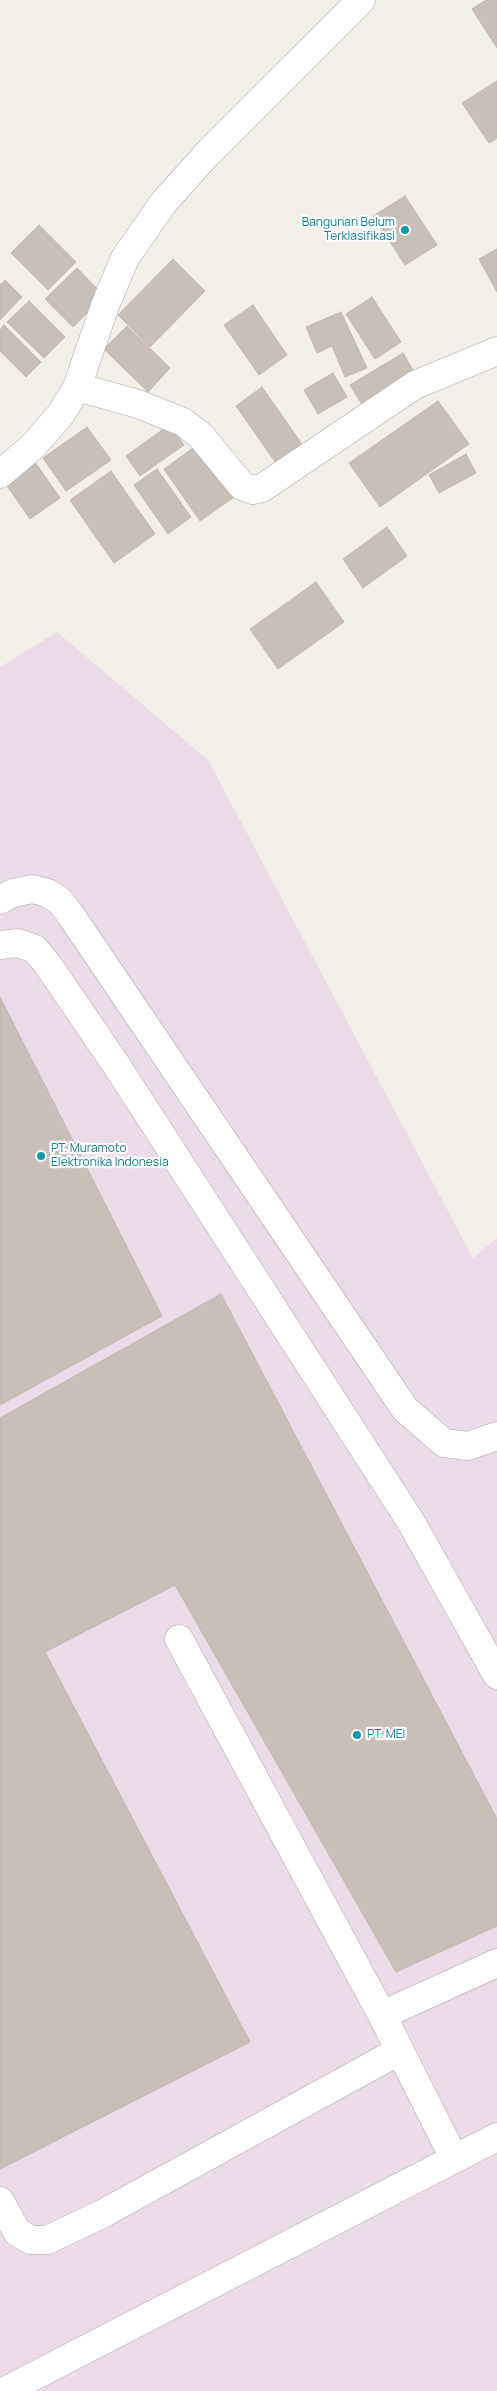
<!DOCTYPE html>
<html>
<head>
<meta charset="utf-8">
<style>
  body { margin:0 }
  canvas { display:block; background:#f2efe9 }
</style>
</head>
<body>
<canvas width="497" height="2391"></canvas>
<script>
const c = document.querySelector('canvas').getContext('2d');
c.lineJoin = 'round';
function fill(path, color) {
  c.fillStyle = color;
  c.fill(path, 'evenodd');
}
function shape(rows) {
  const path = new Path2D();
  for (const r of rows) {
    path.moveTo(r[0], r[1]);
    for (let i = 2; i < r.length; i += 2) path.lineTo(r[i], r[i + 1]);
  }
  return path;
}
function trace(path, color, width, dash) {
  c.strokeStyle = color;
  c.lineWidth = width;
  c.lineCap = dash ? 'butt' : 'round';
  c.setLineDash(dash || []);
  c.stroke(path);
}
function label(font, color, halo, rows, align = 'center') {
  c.font = font + ' Manrope,sans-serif';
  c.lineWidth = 4.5;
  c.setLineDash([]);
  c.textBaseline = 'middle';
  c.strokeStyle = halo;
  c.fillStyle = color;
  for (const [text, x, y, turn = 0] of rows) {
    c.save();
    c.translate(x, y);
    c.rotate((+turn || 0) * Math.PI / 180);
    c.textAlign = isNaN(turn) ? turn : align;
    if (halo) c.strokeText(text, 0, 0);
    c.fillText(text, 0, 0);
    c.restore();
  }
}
fill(shape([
  [57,632,208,760,473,1258,497,1238,497,2391,0,2391,0,667]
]), '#ebdbe8');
const building = shape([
  [486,0,497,0,497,48,472,9,486,0],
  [497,81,497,138,489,143,462,103,497,81],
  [405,196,437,245,405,265,373,216,405,196],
  [39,225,76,262,48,290,11,253,39,225],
  [497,249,497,292,479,259,497,249],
  [173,259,205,291,150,347,118,315,173,259],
  [77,268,104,296,73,327,45,299,77,268],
  [5,280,22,297,0,320,0,285,5,280],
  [372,297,401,342,375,359,346,314,372,297],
  [29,301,65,337,44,358,7,322,29,301],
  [253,305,287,355,259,375,224,325,253,305],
  [341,312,367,368,345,377,332,346,317,353,306,327,341,312],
  [4,325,41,362,26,377,0,351,0,330,4,325],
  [127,326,170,368,148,392,104,349,127,326],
  [403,353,416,375,363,406,350,385,403,353],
  [333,373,347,397,318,414,304,390,333,373],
  [262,387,304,447,278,466,236,406,262,387],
  [438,401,469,444,380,507,349,463,438,401],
  [169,425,184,445,140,476,126,456,169,425],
  [87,427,111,460,66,491,43,458,87,427],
  [200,443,237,495,200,521,164,469,200,443],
  [466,454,476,473,439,493,429,475,466,454],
  [35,462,60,498,30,519,5,483,35,462],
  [157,469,191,517,168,534,134,485,157,469],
  [111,471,155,534,114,563,70,500,111,471],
  [387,527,407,556,363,588,343,559,387,527],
  [316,582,344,622,278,669,250,629,316,582],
  [0,997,162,1316,0,1405,0,997],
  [221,1294,497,1819,497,1926,396,1972,175,1585,45,1652,250,2042,0,2169,0,1418,221,1294]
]);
fill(building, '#c7bfb8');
trace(building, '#c4b6ab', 1);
const minor = shape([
  [77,387,138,404,183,422,201,436,242,486,253,490,262,488,415,385,497,351],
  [0,474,32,447,61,414,77,387,106,303,125,258,164,202,208,153,361,0],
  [0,900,13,893,32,889,48,893,60,901,70,914,405,1409,444,1443,468,1446,497,1436],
  [0,945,18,943,35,949,48,965,117,1066,411,1522,497,1675],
  [179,1639,382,2015,454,2158],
  [382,2015,497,1963],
  [0,2201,17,2232,31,2240,47,2240,102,2214,399,2051],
  [5,2391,497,2137]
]);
trace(minor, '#a9a9a9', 29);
trace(minor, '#fff', 28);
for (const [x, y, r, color] of [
  [405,230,5,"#0f9aa8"],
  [41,1156,5,"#0f9aa8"],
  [357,1735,5,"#0f9aa8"]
]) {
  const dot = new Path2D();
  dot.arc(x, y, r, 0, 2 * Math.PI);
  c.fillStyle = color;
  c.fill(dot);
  trace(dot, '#fff', 2);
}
label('12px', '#0d838f', '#fff', [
  ["Bangunan Belum",395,223,"right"],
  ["Terklasifikasi",395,237,"right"],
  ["PT. Muramoto",51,1149],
  ["Elektronika Indonesia",51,1163],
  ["PT. MEI",367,1735]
], 'left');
</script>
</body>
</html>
